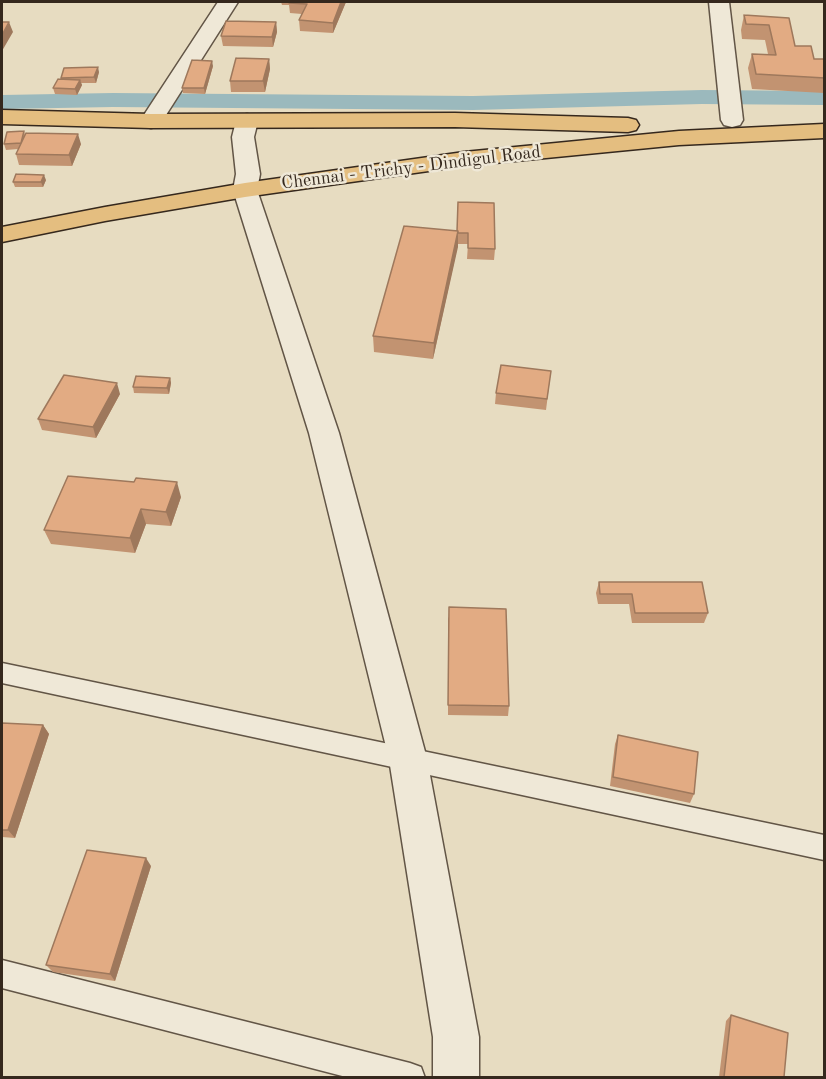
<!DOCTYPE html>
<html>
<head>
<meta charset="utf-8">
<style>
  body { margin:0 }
  #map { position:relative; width:826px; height:1079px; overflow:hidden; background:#e7dcc1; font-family:"Old Standard TT",serif }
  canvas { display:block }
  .frame { position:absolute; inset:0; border:3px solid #35281d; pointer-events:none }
</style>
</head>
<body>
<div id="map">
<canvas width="826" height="1079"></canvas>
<div class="frame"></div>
</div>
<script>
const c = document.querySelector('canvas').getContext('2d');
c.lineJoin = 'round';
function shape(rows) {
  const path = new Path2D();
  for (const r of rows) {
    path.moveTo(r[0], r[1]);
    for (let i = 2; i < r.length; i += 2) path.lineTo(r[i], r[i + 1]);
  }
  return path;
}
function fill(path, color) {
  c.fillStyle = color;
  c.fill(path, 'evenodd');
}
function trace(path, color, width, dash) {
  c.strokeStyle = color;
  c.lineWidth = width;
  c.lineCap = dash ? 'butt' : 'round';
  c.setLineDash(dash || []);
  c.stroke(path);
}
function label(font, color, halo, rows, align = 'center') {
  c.font = font + ' "Old Standard TT",serif';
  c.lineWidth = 5;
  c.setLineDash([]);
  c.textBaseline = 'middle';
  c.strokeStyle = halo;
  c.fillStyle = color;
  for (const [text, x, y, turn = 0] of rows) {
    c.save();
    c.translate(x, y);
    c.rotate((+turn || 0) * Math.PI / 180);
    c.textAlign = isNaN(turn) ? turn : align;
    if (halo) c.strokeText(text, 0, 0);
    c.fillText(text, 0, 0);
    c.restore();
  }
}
fill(shape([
  [702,90,824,91,824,105,702,104,473,110,113,107,2,109,2,95,113,93,473,96,702,90]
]), '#9bb9bd');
const service = shape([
  [2,663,824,835,824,860,2,683,2,663],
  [2,960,410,1063,421,1067,425,1078,350,1078,2,988,2,960]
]);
const minor = shape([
  [709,2,729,2,743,120,740,125,732,127,724,125,721,120,709,2]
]);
const tertiary = shape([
  [218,2,238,2,159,126,151,128,143,126,140,121,218,2],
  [247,114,255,116,258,121,254,137,260,174,257,190,339,433,427,759,479,1037,479,1078,433,1078,433,1037,389,759,309,433,233,190,236,174,232,137,236,121,239,116,247,114]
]);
const trunk = shape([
  [2,110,151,114,455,113,628,118,636,120,639,125,636,130,628,132,455,127,151,128,2,124,2,110],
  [824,124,824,138,679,145,464,166,245,197,105,221,2,242,2,227,105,207,245,183,464,152,679,131,824,124]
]);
trace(service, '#625546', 3);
trace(minor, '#625546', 3);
trace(tertiary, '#625546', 3);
trace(trunk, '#35281d', 3);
fill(service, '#efe8d7');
fill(minor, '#efe8d7');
fill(tertiary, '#efe8d7');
fill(trunk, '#e4be80');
fill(shape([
  [281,2,346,2,333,33,300,31,299,20,302,14,290,13,289,5,282,5],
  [744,15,789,18,795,46,814,59,825,62,824,93,752,89,748,68,752,54,768,54,765,40,742,39,741,30],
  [276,22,277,32,273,47,223,46,221,36],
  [269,59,270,69,265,92,231,92,230,81],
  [213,66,205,94,183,93,182,88],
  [99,72,96,83,81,83,82,85,77,95,55,94,53,88,61,79,61,78],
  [24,131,25,135,81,144,72,166,19,165,16,154,18,149,6,150,4,144],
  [46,180,43,187,15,187,13,182],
  [458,202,495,249,494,260,467,259,468,244,458,244,433,359,374,352,373,336,457,231],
  [551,371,546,410,495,404,496,393],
  [170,378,171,383,169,394,134,393,133,387],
  [120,394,96,438,42,430,38,419],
  [181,497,171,526,146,524,135,553,51,544,44,530],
  [599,582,708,613,704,623,632,623,629,604,598,604,596,593],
  [448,617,509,706,508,716,448,715],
  [2,723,43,725,49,734,15,838,2,837],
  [618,735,694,794,690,803,610,786,615,744],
  [151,866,115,981,53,972,46,965],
  [731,1015,784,1077,719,1077,726,1021]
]), '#c29371');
fill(shape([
  [341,2,346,2,333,33,333,23],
  [9,22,13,32,2,51,2,35],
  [276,22,277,32,273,47,272,37],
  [269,59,270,69,265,92,263,81],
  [212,61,213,66,205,94,204,88],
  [98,67,99,72,96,83,94,77],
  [80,80,82,85,77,95,75,89],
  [78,134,81,144,72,166,69,155],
  [44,175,46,180,43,187,41,182],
  [458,231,458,247,433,359,434,343],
  [170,378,171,383,169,394,167,388],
  [117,383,120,394,96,438,93,427],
  [177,482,181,497,171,526,166,512],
  [141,509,146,524,135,553,130,538],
  [43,725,49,734,15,838,8,830],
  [146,858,151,866,115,981,110,974]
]), '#9e785c');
const building = shape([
  [289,2,341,2,333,23,299,20,307,4,289,3,289,2],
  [744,15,789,18,795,46,811,46,814,59,824,59,825,78,756,74,752,54,776,55,769,25,746,24,744,15],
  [226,21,276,22,272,37,221,36,226,21],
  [2,22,9,22,2,35,2,22],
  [236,58,269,59,263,81,230,81,236,58],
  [192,60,212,61,204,88,182,88,192,60],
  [98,67,94,77,61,78,64,68,98,67],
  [58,79,80,80,75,89,53,88,58,79],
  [24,131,21,143,4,144,7,132,24,131],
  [26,133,78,134,69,155,16,154,26,133],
  [16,174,44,175,41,182,13,182,16,174],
  [458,202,494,203,495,249,468,248,468,233,458,233,458,231,457,231,458,202],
  [404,226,458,231,434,343,373,336,404,226],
  [501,365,551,371,547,399,496,393,501,365],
  [64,375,117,383,93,427,38,419,64,375],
  [136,376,170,378,167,388,133,387,136,376],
  [68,476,134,482,136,478,177,482,166,512,141,509,130,538,44,530,68,476],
  [599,582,702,582,708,613,635,613,632,594,600,594,599,582],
  [449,607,506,609,509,706,448,705,449,607],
  [2,723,43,725,8,830,2,830,2,723],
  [618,735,698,752,694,794,613,777,618,735],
  [87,850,146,858,110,974,46,965,87,850],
  [731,1015,788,1033,784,1077,724,1077,731,1015]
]);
fill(building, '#e2ab83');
trace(building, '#9e785c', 1.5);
label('18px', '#35281d', '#efe8d7', [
  ["Chennai - Trichy - Dindigul Road",411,168,-7]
]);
</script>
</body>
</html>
